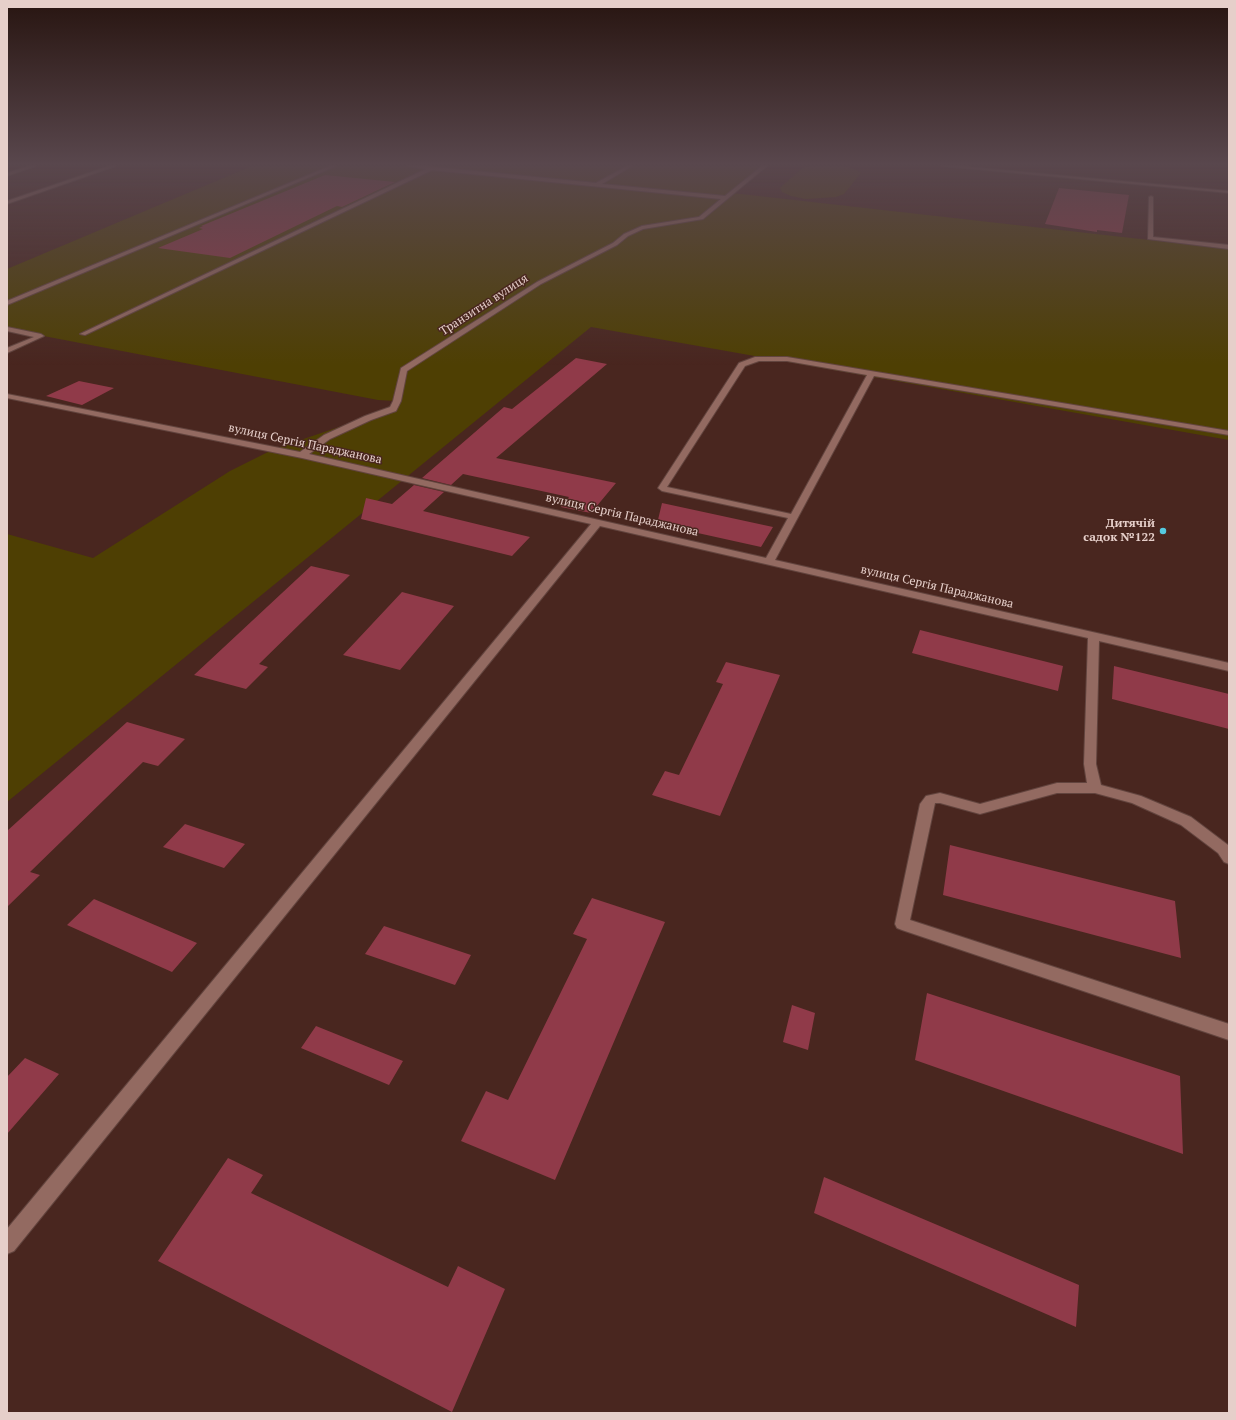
<!DOCTYPE html>
<html>
<head>
<meta charset="utf-8">
<style>
  body { margin:0 }
  #map { position:relative; width:1236px; height:1420px; overflow:hidden; background:#49261f; font-family:"PT Serif",serif }
  canvas { display:block }
  .frame { position:absolute; inset:0; border:8px solid #e6cfca; pointer-events:none }
</style>
</head>
<body>
<div id="map">
<canvas width="1236" height="1420"></canvas>
<div class="frame"></div>
</div>
<script>
const c = document.querySelector('canvas').getContext('2d');
c.lineJoin = 'round';
function fill(path, color) {
  c.fillStyle = color;
  c.fill(path, 'evenodd');
}
function shape(rows) {
  const path = new Path2D();
  for (const r of rows) {
    path.moveTo(r[0], r[1]);
    for (let i = 2; i < r.length; i += 2) path.lineTo(r[i], r[i + 1]);
  }
  return path;
}
function trace(path, color, width, dash) {
  c.strokeStyle = color;
  c.lineWidth = width;
  c.lineCap = dash ? 'butt' : 'round';
  c.setLineDash(dash || []);
  c.stroke(path);
}
function label(font, color, halo, rows, align = 'center') {
  c.font = font + ' "PT Serif",serif';
  c.lineWidth = 3;
  c.setLineDash([]);
  c.textBaseline = 'middle';
  c.strokeStyle = halo;
  c.fillStyle = color;
  for (const [text, x, y, turn = 0] of rows) {
    c.save();
    c.translate(x, y);
    c.rotate((+turn || 0) * Math.PI / 180);
    c.textAlign = isNaN(turn) ? turn : align;
    if (halo) c.strokeText(text, 0, 0);
    c.fillText(text, 0, 0);
    c.restore();
  }
}
fill(shape([
  [252,166,765,166,732,193,1229,249,1229,440,591,327,7,802,7,534,93,558,230,471,274,449,392,409,397,401,378,400,7,329,7,269],
  [809,166,844,166,857,170,861,173,844,194,836,197,806,199,791,196,782,192,780,188,802,168]
]), '#4e3f03');
fill(shape([
  [325,175,395,182,342,207,337,206,230,258,158,248,203,229,199,228,203,226,201,226],
  [1059,188,1129,195,1122,233,1097,230,1097,232,1045,224],
  [576,358,607,364,496,458,616,483,591,513,561,507,569,497,463,474,451,485,422,478,504,407,512,409],
  [79,381,114,388,82,405,46,396],
  [414,485,444,492,423,511,530,537,512,556,361,519,366,498,392,504],
  [662,503,773,527,761,547,657,524],
  [311,566,350,575,259,664,268,667,246,689,194,675],
  [402,592,454,606,400,670,343,655],
  [920,630,1063,666,1058,691,912,653],
  [726,662,780,675,720,816,652,795,665,771,679,775,723,684,716,682],
  [1114,666,1229,694,1229,729,1112,699],
  [127,722,185,739,158,766,143,762,30,872,40,875,7,907,7,831],
  [185,824,245,844,224,868,163,847],
  [950,845,1175,901,1181,958,943,895],
  [592,898,665,922,555,1180,461,1141,486,1091,508,1100,587,939,573,934],
  [94,899,197,943,172,972,67,925],
  [384,926,471,955,455,985,365,954],
  [927,993,1180,1076,1183,1154,915,1060],
  [792,1005,815,1013,808,1050,783,1042],
  [316,1026,403,1061,389,1085,301,1048],
  [25,1058,59,1074,7,1134,7,1077],
  [228,1158,263,1175,251,1193,448,1287,458,1266,505,1289,452,1412,158,1261],
  [824,1177,1079,1285,1076,1327,814,1213]
]), '#903a49');
const minor = shape([
  [29,166,36,166,7,176,7,173,29,166],
  [109,166,116,166,7,204,7,201,109,166],
  [330,166,336,166,7,305,7,301,330,166],
  [407,166,424,166,596,183,627,166,632,166,602,184,725,196,762,166,767,166,703,219,643,229,628,236,617,245,541,284,407,371,401,401,396,411,371,420,330,439,309,454,766,558,788,518,662,491,658,488,739,363,755,357,787,357,1229,431,1229,435,874,376,775,560,1229,663,1229,671,1099,641,1096,764,1101,785,1141,796,1191,817,1228,845,1229,864,1224,862,1218,853,1181,825,1132,803,1095,793,1057,793,980,814,940,803,935,803,910,920,1229,1024,1229,1040,902,930,897,928,895,924,920,804,926,796,940,793,980,804,1057,783,1087,783,1084,764,1088,638,600,526,14,1251,7,1254,7,1229,591,524,302,458,7,398,7,394,300,452,324,435,365,416,390,407,393,401,401,368,537,282,613,243,624,234,642,226,699,217,721,199,432,170,85,335,80,334,426,169,407,166],
  [759,361,787,361,867,375,791,514,667,487,745,366,759,361],
  [941,166,959,166,1229,191,1229,193,941,166],
  [1151,196,1153,197,1153,237,1229,245,1229,249,1148,239,1149,197,1151,196],
  [7,327,41,334,44,336,7,353,7,348,34,337,7,331,7,327]
]);
trace(minor, '#62443e', 2);
fill(minor, '#936a61');
const sky = c.createLinearGradient(0, 0, 0, 365);
sky.addColorStop(0, '#281511');
sky.addColorStop(0.45, '#59474d');
sky.addColorStop(1, '#59474d00');
c.fillStyle = sky;
c.fillRect(0, 0, 1236, 365);
for (const [x, y, r, color] of [
  [1163,531,4,"#55cae0"]
]) {
  const dot = new Path2D();
  dot.arc(x, y, r, 0, 2 * Math.PI);
  c.fillStyle = color;
  c.fill(dot);
  trace(dot, '#49261f', 1.5);
}
label('12px', '#e6cfca', '#49261f', [
  ["Транзитна вулиця",484,305,-33],
  ["вулиця Сергія Параджанова",305,444,12],
  ["вулиця Сергія Параджанова",622,515,13],
  ["вулиця Сергія Параджанова",937,587,13]
]);
label('bold 12px', '#e6cfca', '#49261f', [
  ["Дитячій",1155,524],
  ["садок №122",1155,538]
], 'right');
</script>
</body>
</html>
